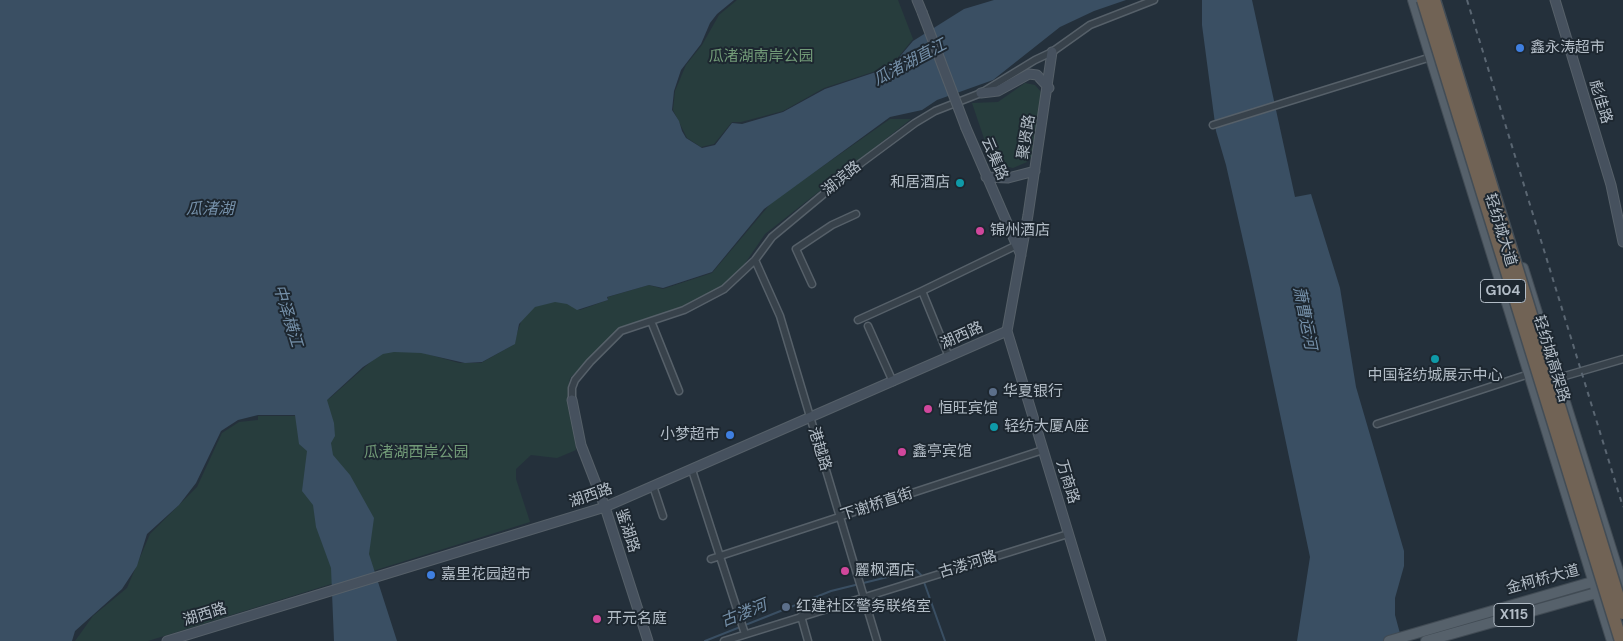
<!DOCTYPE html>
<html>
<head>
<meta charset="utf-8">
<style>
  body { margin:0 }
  canvas { display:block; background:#24303b }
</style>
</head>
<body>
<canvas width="1623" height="641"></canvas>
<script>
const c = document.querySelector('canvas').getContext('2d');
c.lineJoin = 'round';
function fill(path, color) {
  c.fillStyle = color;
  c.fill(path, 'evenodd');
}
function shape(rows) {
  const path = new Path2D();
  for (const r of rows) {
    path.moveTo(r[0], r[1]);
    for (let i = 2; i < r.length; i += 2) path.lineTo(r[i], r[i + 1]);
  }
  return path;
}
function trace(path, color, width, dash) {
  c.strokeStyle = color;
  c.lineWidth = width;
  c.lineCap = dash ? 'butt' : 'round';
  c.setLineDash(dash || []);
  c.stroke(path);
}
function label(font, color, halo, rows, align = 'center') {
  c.font = font + ' "DM Sans","Noto Sans SC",sans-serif';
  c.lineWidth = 4;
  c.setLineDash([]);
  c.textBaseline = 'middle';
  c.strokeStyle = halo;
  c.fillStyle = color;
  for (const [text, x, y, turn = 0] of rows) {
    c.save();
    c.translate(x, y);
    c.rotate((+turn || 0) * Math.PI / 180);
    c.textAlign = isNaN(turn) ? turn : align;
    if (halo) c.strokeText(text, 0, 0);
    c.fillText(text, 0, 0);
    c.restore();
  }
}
fill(shape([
  [737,0,898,0,913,39,891,66,824,88,783,111,741,122,732,122,714,144,701,147,687,138,673,110,675,91,686,65,702,45,719,15],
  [1025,83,1035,85,1042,93,1034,153,1027,162,1013,168,997,164,990,156,972,103,998,102],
  [890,119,911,119,765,234,737,275,715,292,682,307,620,328,570,378,568,390,576,450,557,458,531,455,516,469,516,479,530,522,148,641,75,641,93,616,127,588,150,534,197,487,222,433,239,422,258,420,258,416,294,416,330,398,384,350,420,352,459,363,481,363,513,345,523,316,541,302,561,301,580,310,608,300,608,297,649,285,663,289,712,273,772,202]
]), '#273d3d');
fill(shape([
  [0,0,734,0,717,14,710,23,701,44,681,70,674,91,672,110,679,121,682,131,686,138,702,148,715,145,732,123,742,124,783,112,825,89,891,67,913,41,964,9,994,0,1126,0,1094,11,1060,27,993,80,937,100,922,110,890,117,764,209,712,272,663,288,649,285,607,297,608,300,577,310,567,304,555,302,535,307,519,324,515,344,482,362,465,363,421,353,394,352,383,354,363,367,327,400,334,423,335,436,331,443,333,455,350,475,374,518,369,554,397,641,334,641,331,568,316,527,313,505,302,491,307,451,299,444,295,415,258,415,238,420,221,431,196,483,179,505,147,534,137,566,122,589,75,631,72,641,0,641],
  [1202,0,1252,0,1295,197,1311,194,1340,288,1356,387,1404,551,1404,566,1395,598,1395,615,1402,641,1297,641,1310,557,1250,271,1226,165,1216,131,1202,25]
]), '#3a4f63');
trace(shape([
  [924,582,945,641],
  [705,641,831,591,916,570,923,577]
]), '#3a4f63', 2);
const street = shape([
  [1213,125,1431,57],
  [755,260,780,316,877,641],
  [812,284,796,249,832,225,856,214],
  [858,320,922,291],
  [651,321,679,391],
  [868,326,893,382],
  [949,357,922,291,1017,245],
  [1558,378,1623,359],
  [572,400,572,388,575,380,590,362,621,331,684,310,724,289,755,260,772,237,861,163,915,123,935,111,981,93,1035,60,1052,52,1090,25,1154,0],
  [1377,424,1529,374],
  [692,470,745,634],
  [653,486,663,516],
  [711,559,1043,450],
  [801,616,808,641],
  [724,641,1068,534]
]);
const secondary = shape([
  [917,0,922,12],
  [1555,0,1611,185,1623,242],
  [1052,52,1028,215,1007,331,1101,641],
  [981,93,998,91,1029,74,1037,75,1049,88],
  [966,128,1021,255],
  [986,177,1008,178,1035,171],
  [572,400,581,445,605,507,648,641],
  [167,641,605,507,1007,331]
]);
const primary = shape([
  [1413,0,1612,641],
  [1523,268,1623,587],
  [1389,641,1599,580],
  [1426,641,1603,591]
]);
trace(street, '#566069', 9);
trace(secondary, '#566069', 11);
trace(primary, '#414b54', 12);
trace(street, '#38424b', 6);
trace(secondary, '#46515e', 9);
trace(primary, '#56616b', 10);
trace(shape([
  [1467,0,1623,507]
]), '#5a6672', 2, [5, 5]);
const secondaryBridge = shape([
  [922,12,966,128]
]);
const highwayBridge = shape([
  [1423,0,1621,641],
  [1434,0,1623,613]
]);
trace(secondaryBridge, '#566069', 11, []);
trace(highwayBridge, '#434d56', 15, []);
trace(secondaryBridge, '#46515e', 9);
trace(highwayBridge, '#716355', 12);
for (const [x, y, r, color] of [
  [1520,48,5,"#3f7fe0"],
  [960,183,5,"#0f9aa8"],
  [980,231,5,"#d1479c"],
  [1435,359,5,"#0f9aa8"],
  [993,392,5,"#5c6f8a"],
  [928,409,5,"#d1479c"],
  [994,427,5,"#0f9aa8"],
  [730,435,5,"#3f7fe0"],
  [902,452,5,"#d1479c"],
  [845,571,5,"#d1479c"],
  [431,575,5,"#3f7fe0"],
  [786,607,5,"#5c6f8a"],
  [597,619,5,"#d1479c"]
]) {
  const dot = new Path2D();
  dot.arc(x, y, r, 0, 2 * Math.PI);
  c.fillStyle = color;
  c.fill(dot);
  trace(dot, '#1d2730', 2);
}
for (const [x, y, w] of [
  [1503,291,45],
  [1514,615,40]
]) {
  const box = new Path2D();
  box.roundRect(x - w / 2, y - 11.5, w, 23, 4);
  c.fillStyle = '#1d2730';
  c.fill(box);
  trace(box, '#b3bdc7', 1);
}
label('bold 14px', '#b3bdc7', null, [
  ["G104",1503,291],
  ["X115",1514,615]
]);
label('15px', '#b3bdc7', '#1d2730', [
  ["鑫永涛超市",1530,48],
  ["和居酒店",950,183,"right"],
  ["锦州酒店",990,231],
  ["中国轻纺城展示中心",1435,376,"center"],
  ["华夏银行",1003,392],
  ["恒旺宾馆",938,409],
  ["轻纺大厦A座",1004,427],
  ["小梦超市",720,435,"right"],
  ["鑫亭宾馆",912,452],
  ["麗枫酒店",855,571],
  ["嘉里花园超市",441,575],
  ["红建社区警务联络室",796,607],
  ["开元名庭",607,619]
], 'left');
label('15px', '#729b78', '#1d2730', [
  ["瓜渚湖南岸公园",761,57],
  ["瓜渚湖西岸公园",416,453]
]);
label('15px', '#b3bdc7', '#1d2730', [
  ["彪佳路",1600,102,73],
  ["聚贤路",1027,137,-81],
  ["云集路",994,159,67],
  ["湖滨路",842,179,-39],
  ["轻纺城大道",1500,230,73],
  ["湖西路",962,336,-24],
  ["轻纺城高架路",1551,359,73],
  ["港越路",819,449,73],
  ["万商路",1067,482,73],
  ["湖西路",591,496,-19],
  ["下谢桥直街",877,505,-18],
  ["鉴湖路",627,531,72],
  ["古溇河路",968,565,-17],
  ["金柯桥大道",1543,580,-15],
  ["湖西路",205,615,-17]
]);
label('italic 16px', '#7590a9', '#1d2730', [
  ["瓜渚湖直江",910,63,-28],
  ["瓜渚湖",210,210],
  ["中泽横江",287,316,73],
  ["萧曹运河",1304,318,79],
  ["古溇河",744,614,-22]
]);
</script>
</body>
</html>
